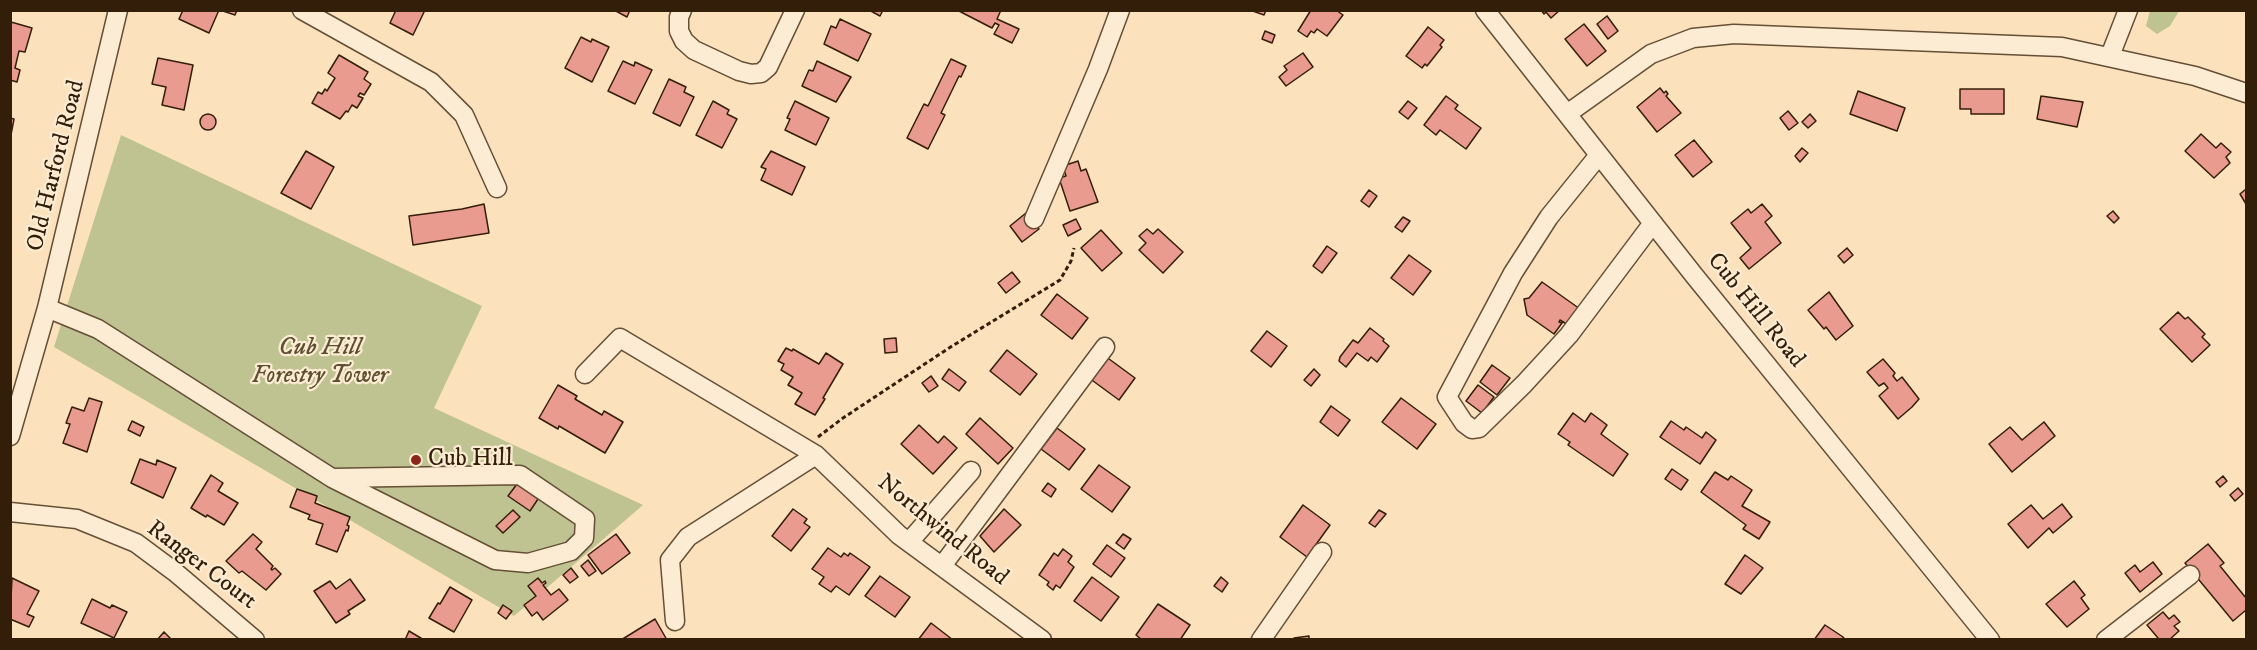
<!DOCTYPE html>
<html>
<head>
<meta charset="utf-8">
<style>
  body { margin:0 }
  #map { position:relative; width:2257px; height:650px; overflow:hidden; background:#fbe1bc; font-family:"IM FELL DW Pica",serif }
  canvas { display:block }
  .frame { position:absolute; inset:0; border:12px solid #331e09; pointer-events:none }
</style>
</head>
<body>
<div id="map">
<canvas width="2257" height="650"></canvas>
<div class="frame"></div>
</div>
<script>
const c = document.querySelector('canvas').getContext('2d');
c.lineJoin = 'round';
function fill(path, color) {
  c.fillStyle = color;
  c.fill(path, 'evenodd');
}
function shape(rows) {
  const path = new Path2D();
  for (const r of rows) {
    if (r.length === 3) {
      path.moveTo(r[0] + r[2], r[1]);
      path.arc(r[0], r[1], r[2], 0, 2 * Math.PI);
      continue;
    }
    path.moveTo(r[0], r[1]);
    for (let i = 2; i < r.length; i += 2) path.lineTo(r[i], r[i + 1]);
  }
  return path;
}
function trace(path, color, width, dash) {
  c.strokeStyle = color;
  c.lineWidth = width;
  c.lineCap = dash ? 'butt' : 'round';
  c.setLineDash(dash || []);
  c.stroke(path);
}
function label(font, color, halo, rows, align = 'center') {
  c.font = font + ' "IM FELL DW Pica",serif';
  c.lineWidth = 4.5;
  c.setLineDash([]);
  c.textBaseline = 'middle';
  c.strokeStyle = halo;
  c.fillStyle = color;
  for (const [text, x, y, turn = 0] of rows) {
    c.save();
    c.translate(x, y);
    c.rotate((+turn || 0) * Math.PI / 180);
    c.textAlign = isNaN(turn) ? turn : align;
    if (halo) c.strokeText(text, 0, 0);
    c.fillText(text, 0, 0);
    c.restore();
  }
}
fill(shape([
  [2150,11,2150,10,2179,11,2170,26,2157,34,2146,26],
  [121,135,482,306,434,408,643,505,514,616,54,347]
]), '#bec391');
const building = shape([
  [183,10,219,10,209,33,179,19,183,10],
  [220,10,237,10,235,15,220,10],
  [396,10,425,10,413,35,390,23,396,10],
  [614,10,630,10,627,17,614,10],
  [869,10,883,10,880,16,869,10],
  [957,10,1001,10,997,19,1019,29,1012,43,994,34,999,25,995,23,992,28,957,10],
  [1250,10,1266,10,1264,15,1250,10],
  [1311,10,1336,10,1343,15,1327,36,1317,29,1314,33,1311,31,1307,37,1298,31,1311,10],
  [1541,10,1560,10,1551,18,1546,12,1544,14,1541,10],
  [1607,16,1618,31,1608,39,1597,24,1607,16],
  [840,19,871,34,858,61,824,44,831,26,836,28,840,19],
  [11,22,32,28,25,52,19,51,15,68,20,70,17,82,10,80,11,22],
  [1584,24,1606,51,1587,66,1565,39,1584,24],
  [1428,27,1444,40,1440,45,1442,47,1427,66,1425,64,1422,68,1406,56,1428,27],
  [1265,31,1275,35,1272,43,1262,39,1265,31],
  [581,37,591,42,592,39,609,47,592,82,565,68,581,37],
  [1303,53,1313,67,1286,86,1279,77,1287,70,1284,66,1303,53],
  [339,55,368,72,364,79,371,84,364,95,360,93,358,96,363,98,357,108,352,105,348,112,346,111,340,119,312,103,318,92,322,94,325,89,327,91,335,78,328,73,339,55],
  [158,58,193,65,184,110,162,105,166,87,152,84,158,58],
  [951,59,966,66,961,77,959,76,941,113,945,115,928,149,907,138,924,104,928,106,951,59],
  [623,61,634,66,635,62,652,70,635,104,608,91,623,61],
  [817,61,851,77,836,102,802,86,809,70,813,71,817,61],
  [669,79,686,87,684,92,694,97,680,126,653,113,669,79],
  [1660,88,1664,93,1666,91,1668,94,1666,96,1681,113,1657,132,1637,107,1660,88],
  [1960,89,2004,89,2004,114,1971,114,1971,109,1960,109,1960,89],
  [1858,91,1905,108,1897,131,1850,114,1858,91],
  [1446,96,1458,105,1455,109,1481,128,1466,149,1440,130,1436,135,1424,125,1446,96],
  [2041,96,2083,102,2077,127,2037,119,2041,96],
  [713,101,729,110,727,114,737,119,722,148,696,135,713,101],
  [795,101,829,118,816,145,785,130,790,119,787,118,795,101],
  [1408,101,1417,108,1408,119,1399,112,1408,101],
  [1788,111,1798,123,1789,130,1780,118,1788,111],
  [208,122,8],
  [1810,114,1816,121,1808,128,1802,122,1810,114],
  [10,118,14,119,10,140,10,118],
  [2201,134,2216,148,2221,143,2231,152,2226,157,2230,163,2214,178,2185,151,2201,134],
  [1694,140,1712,162,1693,177,1675,155,1694,140],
  [1802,148,1808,153,1800,162,1795,156,1802,148],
  [306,151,334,167,311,209,281,193,306,151],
  [771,151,805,167,792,195,761,180,766,169,761,167,771,151],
  [1078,161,1081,171,1086,169,1098,202,1070,211,1059,178,1066,176,1063,166,1078,161],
  [2246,189,2246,204,2240,194,2246,189],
  [1369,190,1377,196,1369,207,1361,201,1369,190],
  [484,204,489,233,413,245,409,216,462,209,484,204],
  [1762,204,1772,216,1765,222,1781,243,1749,269,1740,258,1751,248,1731,223,1748,209,1751,213,1762,204],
  [2113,211,2119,218,2114,223,2107,216,2113,211],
  [1026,213,1039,229,1022,242,1010,226,1026,213],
  [1403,217,1410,221,1402,232,1395,227,1403,217],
  [1076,219,1081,229,1068,236,1063,225,1076,219],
  [1147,229,1153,234,1158,229,1183,252,1163,273,1139,250,1146,243,1139,236,1147,229],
  [1101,230,1122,253,1102,271,1081,248,1101,230],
  [1327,246,1337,253,1322,273,1313,266,1327,246],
  [1847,248,1853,255,1844,263,1838,256,1847,248],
  [1409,255,1431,271,1413,295,1391,278,1409,255],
  [1012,272,1020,282,1006,293,998,283,1012,272],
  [1542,282,1580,309,1568,325,1560,320,1559,322,1562,323,1554,334,1527,315,1524,299,1529,298,1542,282],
  [1829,292,1853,326,1836,340,1826,327,1824,329,1808,310,1829,292],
  [1057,294,1088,318,1072,339,1041,315,1057,294],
  [2178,312,2185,319,2188,317,2205,334,2202,337,2210,345,2192,362,2160,329,2178,312],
  [1370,328,1384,339,1383,341,1389,346,1377,362,1371,357,1368,361,1357,353,1346,367,1339,361,1340,357,1353,340,1358,343,1370,328],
  [1267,331,1287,346,1271,367,1251,351,1267,331],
  [896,338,897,352,885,353,884,339,896,338],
  [786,348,792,351,793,349,819,364,826,353,843,364,823,398,825,399,815,415,795,404,802,393,788,385,793,377,781,370,784,364,778,361,786,348],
  [1007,350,1037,374,1020,395,990,371,1007,350],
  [1105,356,1135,378,1119,400,1089,378,1105,356],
  [1883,359,1895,373,1893,376,1897,381,1902,377,1919,399,1912,407,1898,419,1879,396,1888,388,1884,383,1879,386,1867,372,1883,359],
  [1492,365,1510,378,1497,395,1480,382,1492,365],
  [949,369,966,382,959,391,942,379,949,369],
  [1314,369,1320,375,1311,386,1304,380,1314,369],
  [931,376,938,386,929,392,922,383,931,376],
  [558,385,577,396,575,399,602,415,604,411,623,422,605,453,559,426,558,429,539,418,558,385],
  [1478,385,1494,397,1482,413,1466,401,1478,385],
  [89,398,102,402,87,452,63,443,70,424,66,423,72,407,84,411,89,398],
  [1401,398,1436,424,1417,449,1382,422,1401,398],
  [1331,406,1350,420,1338,436,1320,422,1331,406],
  [1573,413,1585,422,1591,413,1607,425,1601,434,1628,454,1613,476,1568,445,1570,442,1558,434,1573,413],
  [980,418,1013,448,998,464,966,434,980,418],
  [132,421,144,427,140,436,128,430,132,421],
  [1671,421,1684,430,1686,427,1702,438,1706,432,1716,440,1700,464,1660,437,1671,421],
  [2044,422,2055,436,2012,472,1989,444,2010,427,2022,440,2044,422],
  [919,425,938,443,944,436,957,448,933,474,901,444,919,425],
  [1057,428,1085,449,1069,470,1041,449,1057,428],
  [140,459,156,465,157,460,176,468,163,498,131,483,140,459],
  [1099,465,1130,487,1112,512,1081,489,1099,465],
  [1672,469,1688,480,1681,490,1665,479,1672,469],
  [1715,472,1728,480,1731,476,1752,490,1742,506,1770,522,1759,539,1743,529,1746,525,1701,492,1715,472],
  [211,475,223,483,218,491,238,503,224,525,207,515,206,517,191,508,211,475],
  [2223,476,2227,481,2220,487,2216,482,2223,476],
  [1048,483,1056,489,1051,497,1042,491,1048,483],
  [517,484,538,499,530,511,508,496,517,484],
  [2238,488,2243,494,2235,501,2230,495,2238,488],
  [297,489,317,496,315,503,350,517,347,525,349,526,348,531,346,530,337,552,316,544,323,524,308,519,310,515,290,507,297,489],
  [2062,504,2072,517,2053,533,2049,528,2028,548,2008,524,2031,505,2043,519,2062,504],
  [1303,505,1330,525,1307,557,1280,537,1303,505],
  [793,509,807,519,804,523,810,527,791,551,772,536,793,509],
  [1004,509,1021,525,994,552,980,536,1004,509],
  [513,510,520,517,503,533,496,526,513,510],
  [1379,510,1386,514,1375,527,1369,523,1379,510],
  [253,534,262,542,256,549,273,566,271,569,272,570,275,568,281,574,266,590,242,571,239,573,226,561,253,534],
  [616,534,630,553,602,574,588,555,616,534],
  [1123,534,1131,539,1124,549,1116,543,1123,534],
  [2208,544,2224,563,2220,566,2246,598,2246,610,2233,621,2185,563,2208,544],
  [1107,545,1125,558,1111,577,1093,564,1107,545],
  [828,548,841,557,844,553,848,556,850,553,870,567,849,595,836,586,831,592,819,584,824,577,812,569,828,548],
  [1063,549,1072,556,1068,562,1074,567,1060,588,1056,585,1053,590,1047,585,1049,582,1039,575,1054,553,1058,556,1063,549],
  [1745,555,1763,568,1741,594,1725,584,1745,555],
  [588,560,596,571,589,576,581,566,588,560],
  [2153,562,2162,574,2140,592,2125,573,2135,565,2140,572,2153,562],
  [571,568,578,577,570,583,563,575,571,568],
  [880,576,910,597,895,617,865,596,880,576],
  [1092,577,1119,597,1101,621,1074,601,1092,577],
  [1221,577,1228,583,1222,592,1214,586,1221,577],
  [12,578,39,591,27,614,34,617,29,627,10,619,12,578],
  [538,578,542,583,545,581,546,583,543,585,551,595,559,589,568,600,543,620,537,612,532,616,524,605,536,596,528,586,538,578],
  [350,579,365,600,348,611,350,614,336,623,314,591,330,581,336,589,350,579],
  [2074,581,2085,595,2081,598,2089,609,2067,627,2046,604,2074,581],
  [450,587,472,600,454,632,429,618,438,603,440,604,450,587],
  [92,599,110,608,112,605,127,612,114,638,81,623,92,599],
  [1158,604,1190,625,1180,640,1142,640,1136,635,1158,604],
  [503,605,512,611,506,619,498,613,503,605],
  [2163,612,2169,619,2174,615,2180,622,2174,626,2179,631,2169,640,2156,640,2158,638,2147,625,2163,612],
  [655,619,667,640,621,640,655,619],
  [931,623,953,640,918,640,931,623],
  [1825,625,1843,637,1845,640,1814,640,1825,625],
  [409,631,424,640,405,640,409,631],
  [164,632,172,640,157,640,164,632],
  [1309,636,1309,640,1294,640,1294,638,1309,636]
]);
fill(building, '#ea9b90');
trace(building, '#331e09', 1.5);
const minor = shape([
  [302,10,431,82,464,115,497,188],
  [682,10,679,17,679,31,684,41,694,50,739,71,751,74,761,73,768,67,795,10],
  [1485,10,1693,274,1990,640],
  [2110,56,2128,10],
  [1567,114,1651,54,1693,38,1734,34,2062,47,2195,76,2246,93],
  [1599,155,1549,217,1513,273,1447,397,1464,423,1472,429,1479,428,1524,384,1569,335,1653,223],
  [1034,219,1098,69,1120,10],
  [47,308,98,329,332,478,495,560,528,563,571,551,584,538,585,519,520,475,332,478],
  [585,374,620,338,816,455,899,535,1042,640],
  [10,436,47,308,118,10],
  [10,512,77,519,136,543,175,572,255,640],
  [909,542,971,471],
  [942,566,1105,347],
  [675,621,670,560,688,537,816,455],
  [1261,640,1322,552],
  [2106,640,2190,575]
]);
trace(minor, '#654f36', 21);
trace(shape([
  [818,437,843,418,949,348,1060,280,1071,261,1074,248]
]), '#331e09', 3, [4.5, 3]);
trace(minor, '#fcecd3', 18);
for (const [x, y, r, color] of [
  [416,460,6,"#8f2418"]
]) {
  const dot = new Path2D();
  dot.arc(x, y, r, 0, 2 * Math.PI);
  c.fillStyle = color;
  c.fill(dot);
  trace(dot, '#fcecd3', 2);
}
label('24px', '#331e09', '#fcecd3', [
  ["Old Harford Road",57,166,-76],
  ["Cub Hill Road",1755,311,51],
  ["Northwind Road",942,531,39],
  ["Ranger Court",201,566,37]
]);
label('italic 24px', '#5d5032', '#fcecd3', [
  ["Cub Hill",320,349],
  ["Forestry Tower",320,377]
]);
label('24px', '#331e09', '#fcecd3', [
  ["Cub Hill",428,460]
], 'left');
</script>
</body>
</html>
